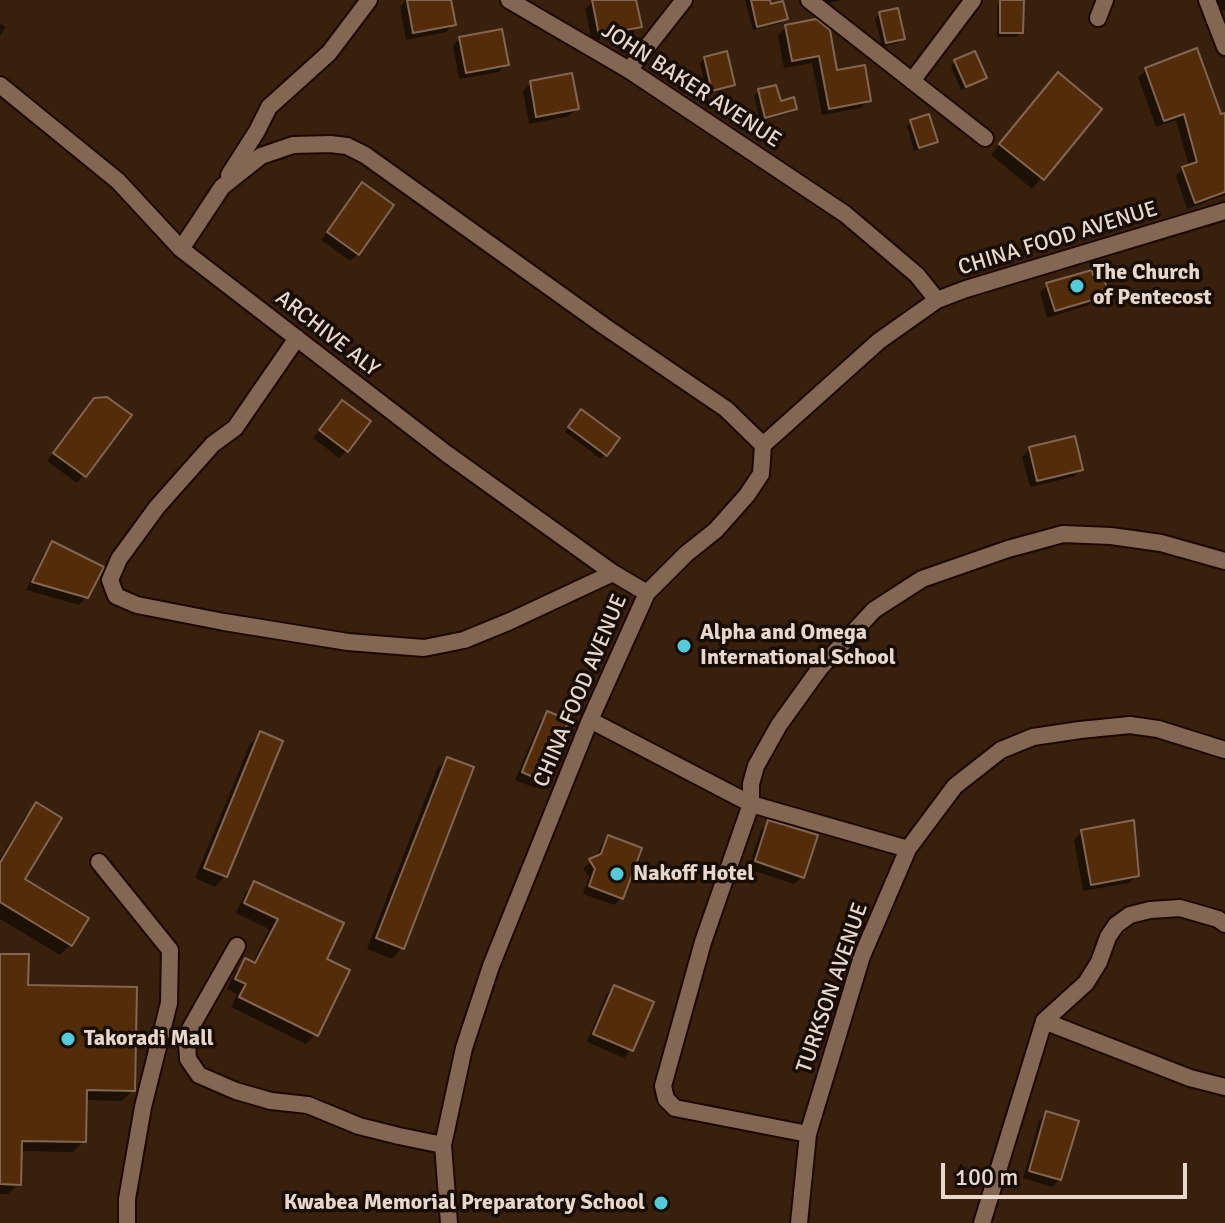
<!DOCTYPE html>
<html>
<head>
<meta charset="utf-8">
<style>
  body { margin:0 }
  #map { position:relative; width:1225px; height:1223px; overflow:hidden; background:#38200c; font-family:Signika,sans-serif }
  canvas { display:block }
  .scale { position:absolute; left:941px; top:1163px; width:246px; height:36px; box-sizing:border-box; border:4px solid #e8d8cc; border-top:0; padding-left:10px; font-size:24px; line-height:28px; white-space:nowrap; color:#e8d8cc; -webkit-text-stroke:6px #170d05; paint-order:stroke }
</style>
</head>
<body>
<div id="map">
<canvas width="1225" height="1223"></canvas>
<div class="scale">100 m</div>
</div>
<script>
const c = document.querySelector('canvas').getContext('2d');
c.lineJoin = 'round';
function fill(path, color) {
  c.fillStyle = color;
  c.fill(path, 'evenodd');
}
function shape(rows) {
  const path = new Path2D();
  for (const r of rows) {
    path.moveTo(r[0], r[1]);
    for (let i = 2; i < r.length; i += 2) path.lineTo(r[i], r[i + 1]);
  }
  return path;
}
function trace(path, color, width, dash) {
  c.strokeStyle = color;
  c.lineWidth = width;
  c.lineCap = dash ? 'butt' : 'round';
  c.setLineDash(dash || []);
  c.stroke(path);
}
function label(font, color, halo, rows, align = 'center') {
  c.font = font + ' Signika,sans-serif';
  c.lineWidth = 7;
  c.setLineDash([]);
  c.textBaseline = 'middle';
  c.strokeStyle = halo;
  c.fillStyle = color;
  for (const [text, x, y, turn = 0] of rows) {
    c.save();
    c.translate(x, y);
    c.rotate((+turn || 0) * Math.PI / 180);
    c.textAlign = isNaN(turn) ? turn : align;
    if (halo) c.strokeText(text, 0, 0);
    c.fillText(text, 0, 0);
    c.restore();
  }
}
fill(shape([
  [406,0,449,0,453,24,446,32,406,40,400,7],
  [598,0,634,0,639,26,632,34,592,41,585,9,593,1],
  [745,0,768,0,769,6,785,18,781,23,753,30],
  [819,0,841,0,823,5],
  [1213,0,1225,0,1225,12,1224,10,1216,12],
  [1001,1,1021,32,1017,37,997,37,997,6],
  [880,14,903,38,898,43,882,47,875,18],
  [815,22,836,72,869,100,861,108,822,115,812,63,784,68,778,35,786,27],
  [0,23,6,27,0,36],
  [460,38,506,64,499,72,459,79,453,46],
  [705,58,732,85,728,89,707,94,700,63],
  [955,62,985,77,980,82,961,90,951,67],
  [1146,70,1220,116,1225,115,1225,195,1187,209,1176,176,1183,168,1189,166,1176,120,1156,127,1138,77],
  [531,83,577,108,569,116,529,124,523,91],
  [1048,85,1099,109,1032,189,991,155],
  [759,91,779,103,794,109,790,113,760,121,754,96],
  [911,122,936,141,931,146,914,151,907,126],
  [362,184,358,254,350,261,321,240,355,192],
  [1048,285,1105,289,1089,305,1047,318,1040,292],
  [95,400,129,416,77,483,47,461,86,408],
  [342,402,346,451,339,458,313,438],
  [577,416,605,454,601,459,565,432],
  [1030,449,1081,469,1073,477,1030,487,1022,457],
  [52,544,86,597,79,605,26,590,45,551],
  [547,713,542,781,535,788,515,780,540,721],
  [260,734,225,876,215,887,195,878,250,744],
  [447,759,402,948,392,959,367,949,437,769],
  [36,805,22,880,71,944,60,955,0,919,0,859,26,815],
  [769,823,802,877,794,884,748,869,761,830],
  [1082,832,1137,875,1129,883,1083,891,1074,840],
  [608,837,621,898,614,905,583,894,589,877,583,868,596,858,601,845],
  [255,884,325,960,316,1034,306,1044,231,1007,237,994,227,989,236,971,246,961,252,964,269,929,236,913,245,893],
  [0,956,26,987,133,1090,122,1101,85,1100,84,1141,73,1152,20,1151,19,1184,8,1194,0,1194],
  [614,987,631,1050,624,1058,587,1042,606,995],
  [1047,1113,1060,1179,1052,1187,1023,1178,1039,1121]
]), '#0007');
const building = shape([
  [407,0,451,0,456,25,413,33,407,0],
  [592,0,636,0,642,27,599,35,592,0],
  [751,0,770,0,771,4,783,1,788,19,757,27,751,0],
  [1000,0,1024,0,1023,33,1000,33,1000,0],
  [898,8,905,39,886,43,879,12,898,8],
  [816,19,830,30,837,70,865,65,871,101,829,109,819,56,792,61,785,25,816,19],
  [502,29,509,65,466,73,459,37,502,29],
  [1197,48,1221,114,1225,113,1225,192,1195,203,1182,167,1197,162,1184,114,1164,121,1145,68,1197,48],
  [727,51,735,85,712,91,704,57,727,51],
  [975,51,987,78,966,87,954,60,975,51],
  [1058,72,1102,109,1044,180,999,144,1058,72],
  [572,73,579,109,536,117,530,81,572,73],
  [776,85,781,101,794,97,797,109,765,118,758,89,776,85],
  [929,114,938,142,919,148,910,120,929,114],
  [362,182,394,205,359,255,327,232,362,182],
  [1092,270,1093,275,1102,272,1107,289,1098,292,1099,298,1055,311,1046,283,1092,270],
  [107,397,132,415,86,477,53,453,94,398,107,397],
  [342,400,371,421,348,452,319,430,342,400],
  [581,409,620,438,607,456,568,427,581,409],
  [1075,436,1083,470,1037,481,1029,447,1075,436],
  [52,541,104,567,88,598,32,582,52,541],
  [547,711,569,720,544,782,522,772,547,711],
  [260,731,283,741,227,877,204,868,260,731],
  [447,757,474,767,404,949,376,938,447,757],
  [36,802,62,818,25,879,89,918,72,946,0,902,0,863,36,802],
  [768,820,818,835,804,878,755,861,768,820],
  [1134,820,1139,876,1091,885,1081,830,1134,820],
  [608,835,642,848,623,899,589,886,595,869,589,859,601,854,608,835],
  [254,881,344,923,327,959,350,970,318,1036,239,997,246,984,235,979,245,958,255,963,278,919,244,903,254,881],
  [0,954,29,954,28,985,137,987,135,1091,87,1090,86,1142,22,1141,21,1185,0,1184,0,954],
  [614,985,654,1002,633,1051,593,1034,614,985],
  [1046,1111,1079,1121,1061,1180,1029,1171,1046,1111]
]);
fill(building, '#532c0a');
trace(building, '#836651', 2);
const street = shape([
  [509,0,629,70,845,214,917,275,937,300],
  [809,0,985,138],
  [1207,0,1225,47],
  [1098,18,1105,0],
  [629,70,684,0],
  [912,81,973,0],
  [0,85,118,181,181,249,447,454,613,573,647,593],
  [229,175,257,131,269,107,329,53,369,0],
  [181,249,222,187,261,156,293,145,330,144,347,146,365,155,604,326,726,409,763,445],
  [297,338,235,428,213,444,157,507,119,559,110,580,116,596,137,605,224,622,348,642,424,648,464,640,508,622,613,573],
  [590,720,751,804,908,849],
  [99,862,170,950,169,1003,143,1107,127,1199,127,1223],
  [237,946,190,1029,187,1043,188,1059,199,1075,236,1091,271,1101,308,1105,359,1126,399,1136,443,1145],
  [1044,1021,1190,1078,1225,1087],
  [808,1134,675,1108,666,1099,663,1086,703,942,751,804,751,784,756,766,779,725,820,668,874,610,922,579,1008,549,1063,534,1111,536,1161,543,1225,561],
  [449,1223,443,1145,464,1048,491,966,590,720,647,593,686,554,716,530,747,495,761,474,763,445,879,341,937,300,966,289,1225,211],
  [799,1223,808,1134,862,956,908,849,955,786,1001,750,1033,737,1080,730,1130,725,1158,729,1225,750],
  [982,1223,1044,1021,1086,983,1099,962,1108,937,1116,925,1130,915,1150,910,1180,908,1218,919,1225,924]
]);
trace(street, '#1e0800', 20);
trace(street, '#846752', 16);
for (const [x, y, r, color] of [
  [1077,286,8,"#53cbdb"],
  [684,646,8,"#53cbdb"],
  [617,874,8,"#53cbdb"],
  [68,1039,8,"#53cbdb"],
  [661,1203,8,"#53cbdb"]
]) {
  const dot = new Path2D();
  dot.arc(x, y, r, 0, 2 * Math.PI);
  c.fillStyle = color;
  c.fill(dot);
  trace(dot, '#170d05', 3);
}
label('22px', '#e8d8cc', '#170d05', [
  ["JOHN BAKER AVENUE",691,86,33],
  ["CHINA FOOD AVENUE",1058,239,-17],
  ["ARCHIVE ALY",327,334,38],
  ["CHINA FOOD AVENUE",581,691,-67],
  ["TURKSON AVENUE",833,988,-71]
]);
label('bold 22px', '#e8d8cc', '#170d05', [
  ["The Church",1093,273],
  ["of Pentecost",1093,298],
  ["Alpha and Omega",700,633],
  ["International School",700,658],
  ["Nakoff Hotel",633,874],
  ["Takoradi Mall",84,1039],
  ["Kwabea Memorial Preparatory School",645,1203,"right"]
], 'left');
</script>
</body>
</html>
